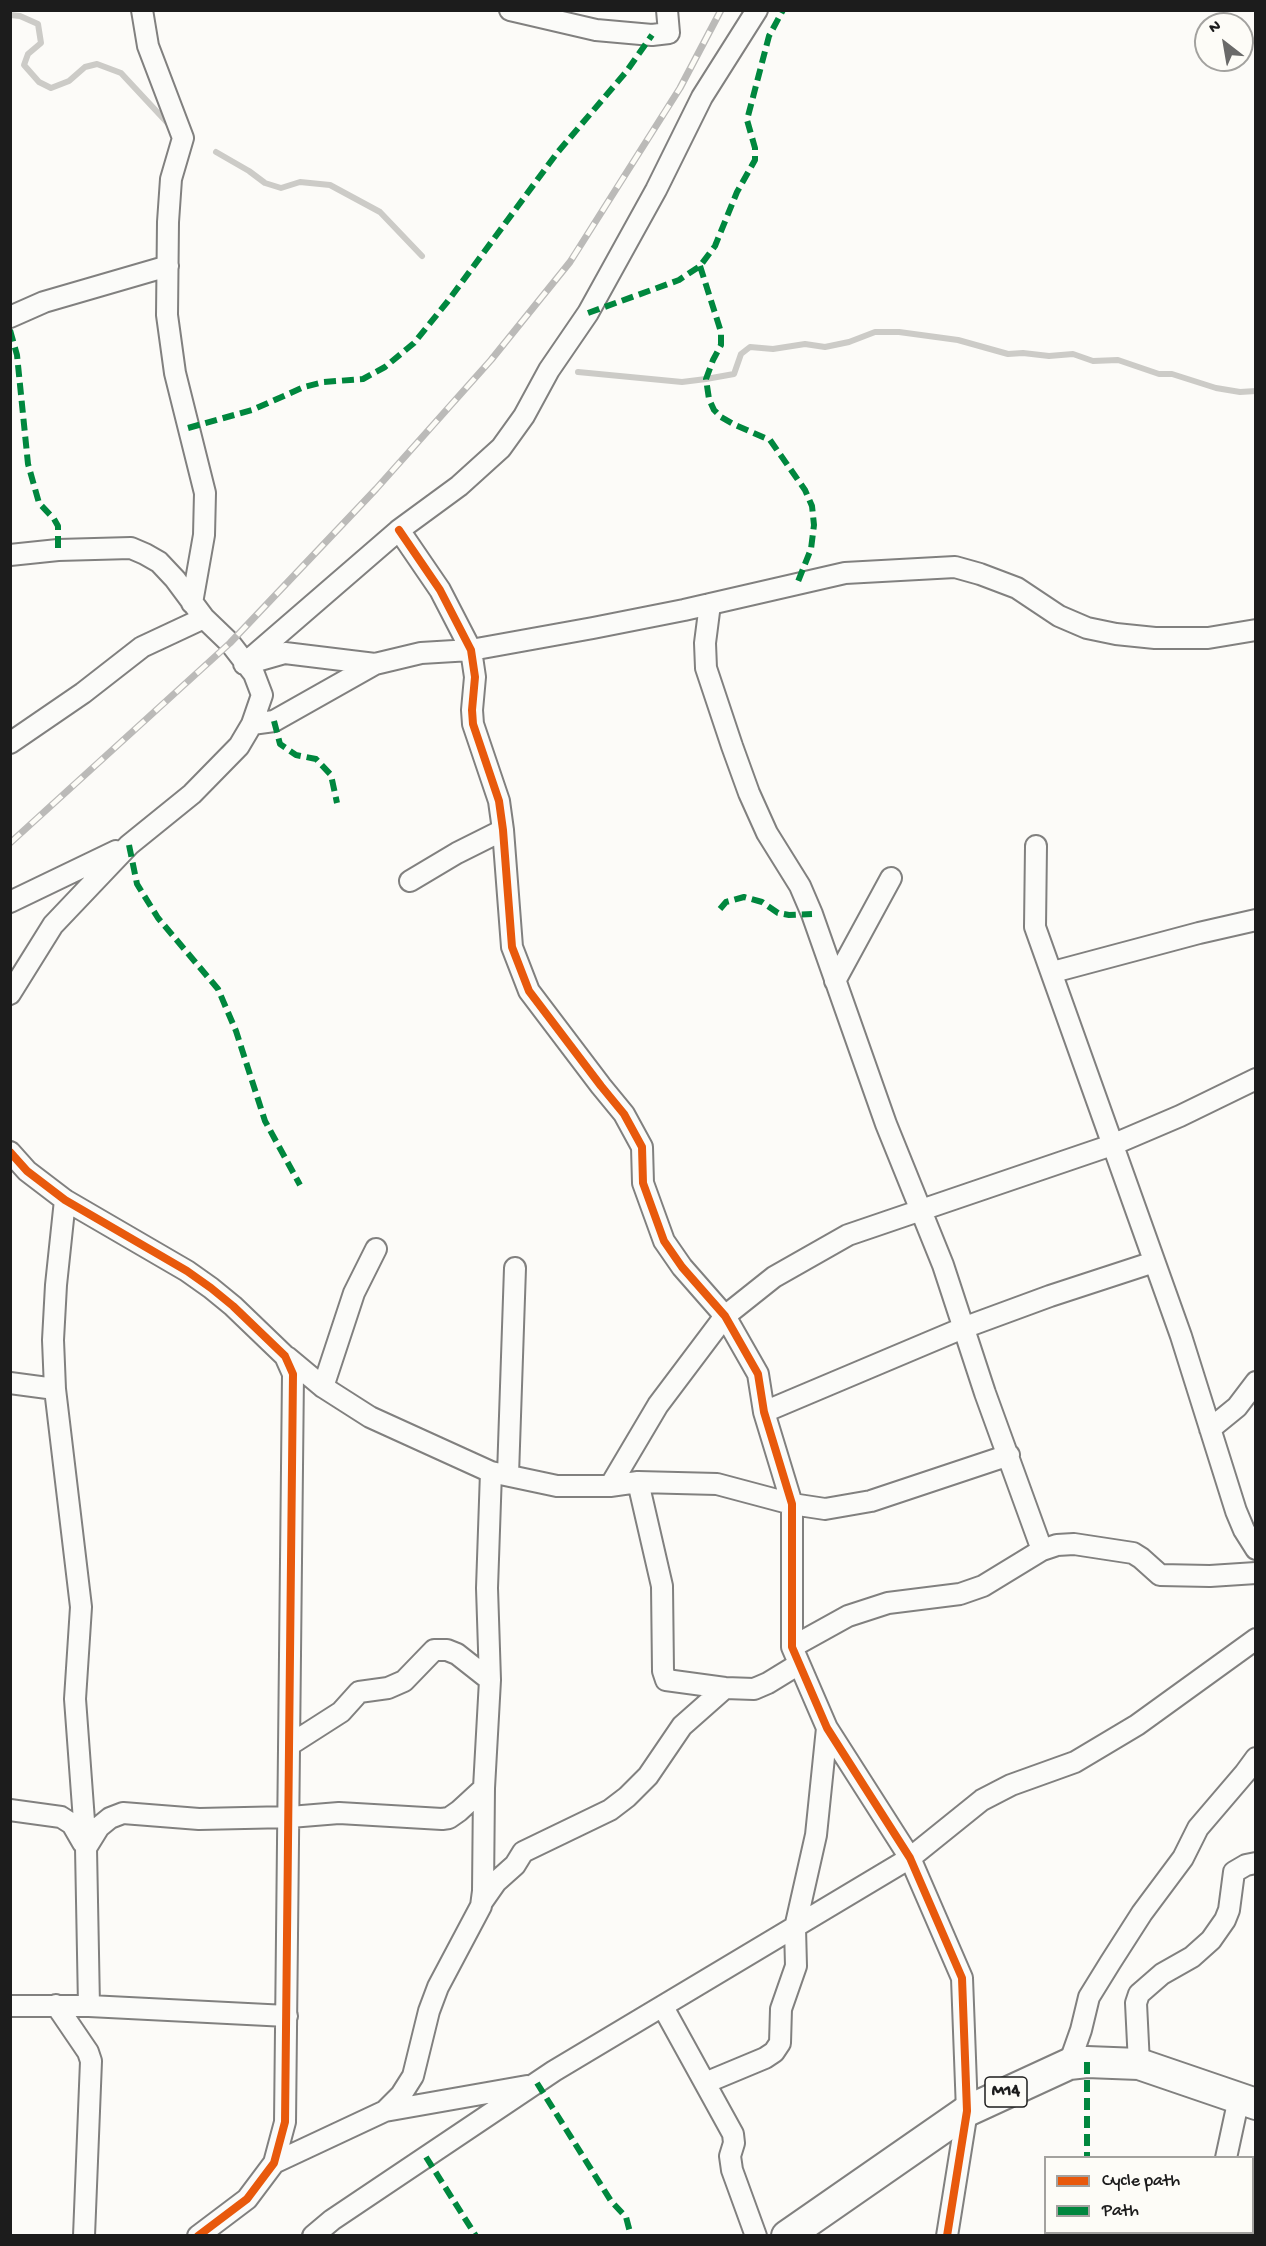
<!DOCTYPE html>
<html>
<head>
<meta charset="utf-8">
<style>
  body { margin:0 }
  #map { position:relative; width:1266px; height:2246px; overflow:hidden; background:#fcfbf8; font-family:"Gochi Hand",sans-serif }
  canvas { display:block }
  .frame { position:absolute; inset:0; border:12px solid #1c1c1c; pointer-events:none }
  .legend { position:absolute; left:1044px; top:2156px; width:210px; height:78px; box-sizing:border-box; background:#fdfcf7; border:2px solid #a3a29f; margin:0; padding:8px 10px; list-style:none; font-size:18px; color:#1c1c1c }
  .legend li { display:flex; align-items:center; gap:12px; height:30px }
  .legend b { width:30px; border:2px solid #a3a29f }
  .north { position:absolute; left:1194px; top:12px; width:60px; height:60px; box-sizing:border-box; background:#fdfcf7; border:2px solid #a3a29f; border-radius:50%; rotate:329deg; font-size:16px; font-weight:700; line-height:24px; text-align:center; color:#1c1c1c }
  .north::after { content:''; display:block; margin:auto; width:21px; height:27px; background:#6a6a69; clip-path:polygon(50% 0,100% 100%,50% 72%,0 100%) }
</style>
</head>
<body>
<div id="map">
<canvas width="1266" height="2246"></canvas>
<div class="frame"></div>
<ul class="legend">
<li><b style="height:8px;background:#e8590c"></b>Cycle path</li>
<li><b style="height:8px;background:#00873e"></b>Path</li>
</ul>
<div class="north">N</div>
</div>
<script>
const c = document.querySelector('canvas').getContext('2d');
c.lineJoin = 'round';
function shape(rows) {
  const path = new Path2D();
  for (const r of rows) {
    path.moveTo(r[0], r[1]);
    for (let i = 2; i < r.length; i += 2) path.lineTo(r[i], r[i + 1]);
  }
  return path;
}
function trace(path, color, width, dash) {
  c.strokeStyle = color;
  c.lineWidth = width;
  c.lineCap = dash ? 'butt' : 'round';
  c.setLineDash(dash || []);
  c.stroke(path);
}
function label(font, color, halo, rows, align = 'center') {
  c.font = font + ' "Gochi Hand",sans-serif';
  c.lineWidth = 5;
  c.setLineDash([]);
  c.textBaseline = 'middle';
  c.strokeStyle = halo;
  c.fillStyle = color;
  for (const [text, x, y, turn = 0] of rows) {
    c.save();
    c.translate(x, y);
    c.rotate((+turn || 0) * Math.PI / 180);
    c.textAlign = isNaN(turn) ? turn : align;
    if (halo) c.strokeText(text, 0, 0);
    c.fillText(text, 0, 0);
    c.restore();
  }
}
trace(shape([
  [10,15,20,16,38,24,41,43,28,54,24,65,39,82,51,88,69,81,85,67,97,64,121,73,174,130],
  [216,152,249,171,265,183,281,188,300,182,330,185,380,212,422,256],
  [578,372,682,382,706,379,734,374,741,354,750,347,773,349,805,344,825,347,849,342,875,332,899,332,958,340,1008,354,1023,353,1049,356,1073,354,1093,361,1118,360,1159,374,1172,374,1216,388,1240,392,1256,391]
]), '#cccbc7', 6);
const minor = shape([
  [142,10,148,46,183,138,171,179,168,222,167,315,175,373,205,493,204,535,192,603],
  [510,10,596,30,652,35,669,33,667,10],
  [10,317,44,302,168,266],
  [399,530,440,590,471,650,475,677,472,710,473,724,499,801,503,830,512,947,529,991,601,1086,624,1114,642,1147,643,1183,664,1241,682,1267,725,1316,758,1374,764,1412,792,1504,792,1647,827,1728,910,1858,962,1978,967,2111,947,2236],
  [10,555,58,550,131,548,145,554,159,562,175,579,204,618,230,643,254,674,262,695,252,724,239,746,192,794,129,845,53,925,10,994],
  [710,604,705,643,706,668,732,746,749,793,767,833,800,886,812,914,886,1124,943,1265,985,1393,1042,1550],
  [250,663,285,653,375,664],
  [244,664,399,530,459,486,501,448,524,416,549,370,588,313,656,190,702,97,757,10],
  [252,724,274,721,375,664,421,653,471,650,593,628,684,610,845,573,955,567,980,574,1017,588,1059,616,1087,628,1116,634,1155,638,1208,638,1256,630],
  [10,743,83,693,142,647,204,618],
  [1036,846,1035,927,1181,1336,1236,1511,1244,1530,1256,1549],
  [410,881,457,853,503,830],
  [10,902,116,851],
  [1053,972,1199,933,1256,920],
  [835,981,891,878],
  [10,1152,27,1171,65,1200,187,1271,211,1288,233,1306,285,1356,293,1374,285,2122,274,2163,247,2199,198,2236],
  [65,1200,56,1285,53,1340,55,1389,81,1607,75,1699,86,1848],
  [287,1357,323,1387,370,1417,491,1472,557,1486,610,1486,638,1482,717,1484,792,1504,825,1509,871,1501,1009,1455],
  [10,1383,55,1389],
  [323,1387,354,1293,376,1249],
  [764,1412,963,1328,1050,1296,1154,1262],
  [1210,1429,1237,1407,1256,1382],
  [508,1475,515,1268],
  [638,1482,662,1586,663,1671,666,1680,725,1688,754,1689,768,1683,799,1664],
  [610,1486,658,1405,725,1316,774,1277,848,1235,1112,1145,1180,1116,1256,1079],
  [792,1647,848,1616,888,1603,960,1594,983,1586,1042,1550,1057,1545,1074,1544,1133,1553,1141,1558,1160,1575,1210,1576,1256,1573],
  [291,1744,341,1712,359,1692,388,1688,404,1681,434,1650,447,1650,457,1654,490,1680],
  [10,1810,61,1817,72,1824,83,1843],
  [482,1902,496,1882,515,1865,523,1852,610,1810,627,1797,648,1776,682,1726,725,1688],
  [56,2005,88,2052,91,2061,84,2236],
  [10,2006,89,2006,287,2016],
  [89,2006,86,1848,99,1827,110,1818,123,1813,199,1819,290,1817,339,1813,442,1819,449,1818,459,1811,484,1788],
  [663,2007,733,2134,734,2143,730,2156,732,2170,756,2236],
  [1069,2064,1081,2030,1089,1997,1110,1963,1142,1913,1183,1858,1198,1828,1245,1773,1256,1758],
  [1139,2064,1136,2003,1139,1994,1162,1974,1192,1957,1211,1940,1225,1920,1229,1910,1234,1872,1246,1865,1256,1863],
  [705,2083,765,2058,774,2052,780,2043,781,2009,796,1966,795,1928,816,1835,827,1728],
  [385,2111,527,2086],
  [1226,2158,1239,2098],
  [274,2163,385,2111,401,2095,413,2076,429,2011,438,1987,481,1906,483,1891,484,1788,490,1680,487,1588,491,1472],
  [313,2236,332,2220,554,2071,910,1858,982,1800,1011,1785,1075,1762,1137,1725,1256,1639],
  [1201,2236,1202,2232]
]);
const primary = shape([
  [787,2236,967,2111,1069,2064,1087,2062,1139,2064,1256,2104]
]);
trace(minor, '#81807f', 24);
trace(primary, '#81807f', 34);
trace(minor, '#fbfbf9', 20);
trace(primary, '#fbfbf9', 30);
const rail = shape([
  [10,843,230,643,376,489,491,360,570,262,680,88,721,10]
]);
trace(rail, '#bbbab8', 7);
trace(rail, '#fdfcf7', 4.5, [14]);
trace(shape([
  [700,266,721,332,721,345,713,360,706,379,709,399,714,410,721,417,735,425,770,440,805,490,812,506,814,525,811,549,797,584],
  [588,313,679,280,700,266,715,246,737,192,755,160,755,148,747,120,769,36,783,10],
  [10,330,17,355,28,464,39,503,54,519,58,526,58,550],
  [188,428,252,410,304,387,324,382,363,379,385,367,414,343,448,301,557,153,626,72,652,35],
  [274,721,280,744,296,755,316,759,331,775,337,803],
  [129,845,137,884,158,918,218,989,236,1031,265,1121,300,1185],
  [720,909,726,902,744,897,762,902,778,913,789,915,812,914],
  [1087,2062,1087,2158],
  [537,2083,611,2201,626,2217,631,2236],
  [426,2157,476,2236],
  [1083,2232,1083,2236]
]), '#00873e', 6, [12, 6]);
trace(shape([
  [399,530,440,590,471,650,475,677,472,710,473,724,499,801,503,830,512,947,529,991,601,1086,624,1114,642,1147,643,1183,664,1241,682,1267,725,1316,758,1374,764,1412,792,1504,792,1647,827,1728,910,1858,962,1978,967,2111,947,2236],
  [10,1152,27,1171,65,1200,187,1271,211,1288,233,1306,285,1356,293,1374,285,2122,274,2163,247,2199,198,2236]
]), '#e8590c', 8);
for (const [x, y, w] of [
  [1006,2092,42]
]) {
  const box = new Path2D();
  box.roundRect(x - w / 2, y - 15, w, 30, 4.5);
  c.fillStyle = '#fdfcf7';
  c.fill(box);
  trace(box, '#1c1c1c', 1.5);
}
label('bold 18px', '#1c1c1c', null, [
  ["M14",1006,2092]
]);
</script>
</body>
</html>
